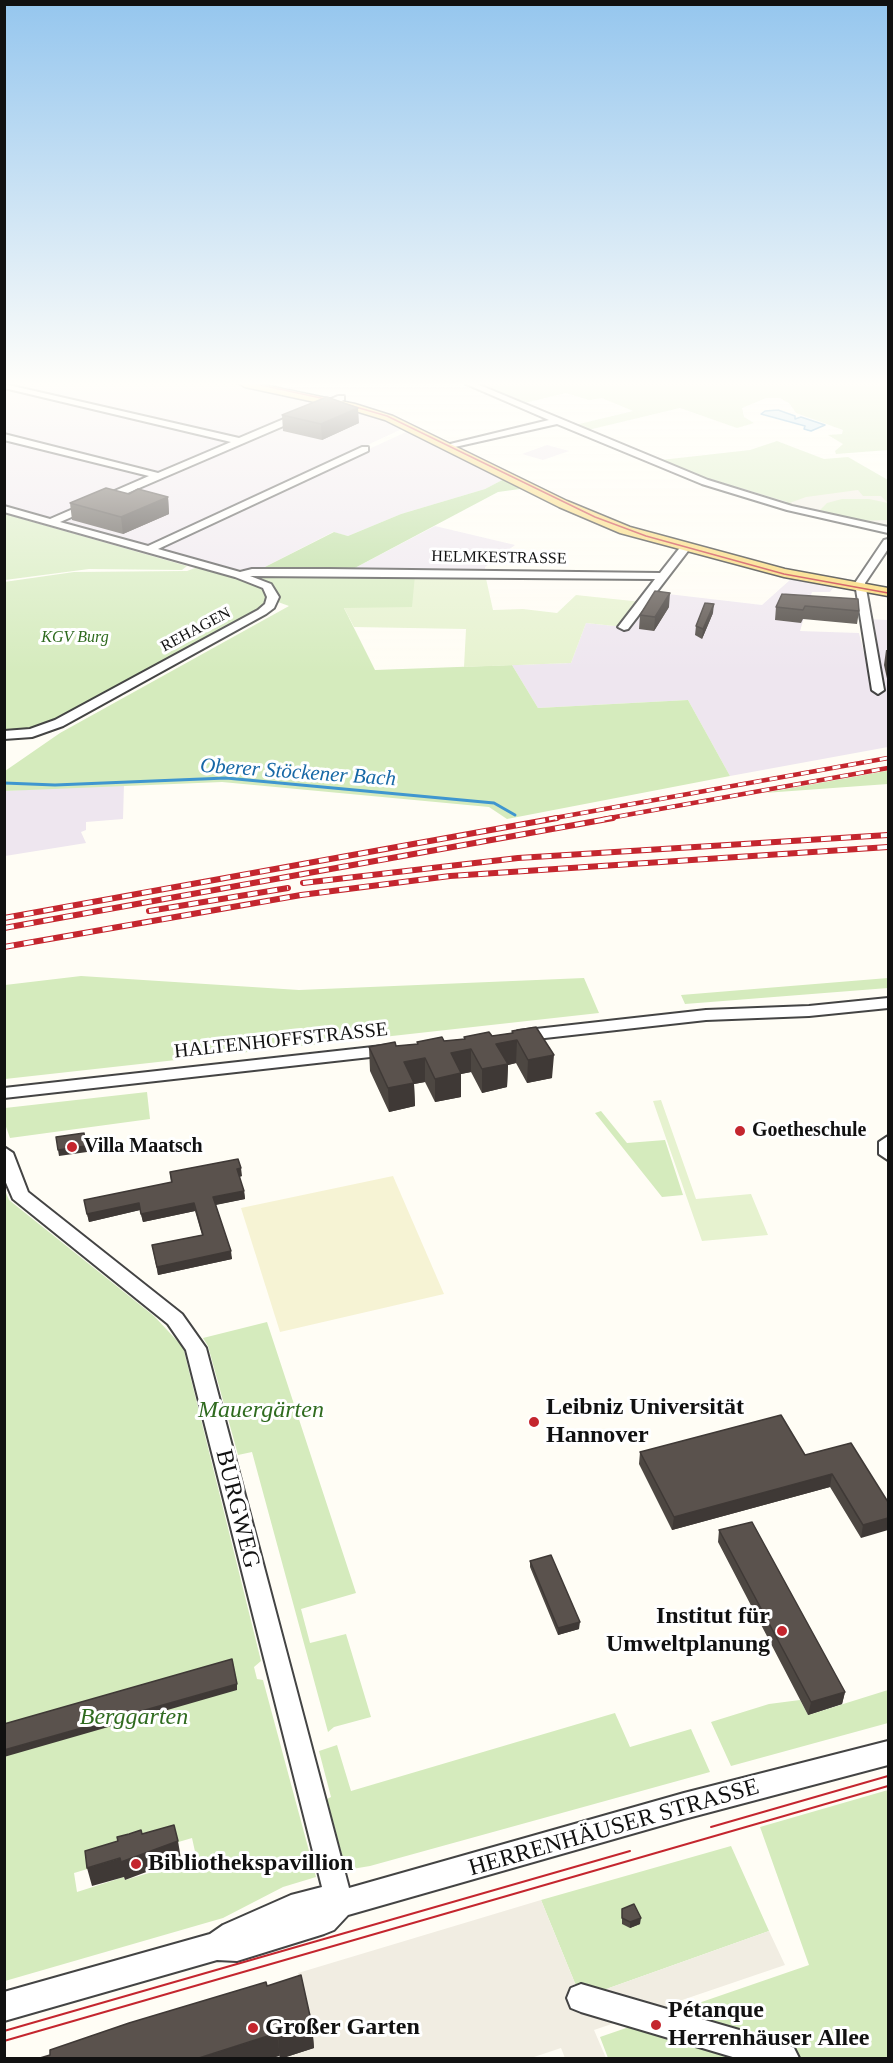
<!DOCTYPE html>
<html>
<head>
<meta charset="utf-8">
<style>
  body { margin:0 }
  #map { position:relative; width:893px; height:2063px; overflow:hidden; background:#fffdf5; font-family:"Times New Roman",serif }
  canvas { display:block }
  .frame { position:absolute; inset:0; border:6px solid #111; pointer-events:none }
</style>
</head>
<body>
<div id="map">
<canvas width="893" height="2063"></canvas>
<div class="frame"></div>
</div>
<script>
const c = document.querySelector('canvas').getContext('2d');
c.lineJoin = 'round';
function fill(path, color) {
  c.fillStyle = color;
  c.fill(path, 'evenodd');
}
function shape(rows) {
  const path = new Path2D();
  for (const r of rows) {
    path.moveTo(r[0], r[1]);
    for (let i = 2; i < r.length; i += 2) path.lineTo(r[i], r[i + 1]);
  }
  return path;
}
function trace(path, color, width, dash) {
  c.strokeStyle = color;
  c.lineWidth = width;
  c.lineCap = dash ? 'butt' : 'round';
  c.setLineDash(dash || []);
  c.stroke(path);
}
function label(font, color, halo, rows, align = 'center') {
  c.font = font + ' "Times New Roman",serif';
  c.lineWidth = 6;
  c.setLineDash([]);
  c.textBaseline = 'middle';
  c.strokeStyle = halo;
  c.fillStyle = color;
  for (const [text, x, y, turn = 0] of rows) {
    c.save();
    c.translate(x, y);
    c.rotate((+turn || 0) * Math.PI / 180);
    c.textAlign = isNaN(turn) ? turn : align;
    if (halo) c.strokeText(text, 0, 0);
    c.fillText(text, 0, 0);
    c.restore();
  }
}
fill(shape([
  [4,384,235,384,379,418,404,428,150,546,5,506],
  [408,431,506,478,485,489,401,514,348,536,333,532,259,570,226,569,155,548],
  [547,445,569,451,543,460,522,454],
  [435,526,515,545,485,567,485,574,351,570],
  [791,579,833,588,830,592,812,592,800,631,859,633,864,653,871,653,865,619,888,620,888,747,730,776,688,700,538,708,512,665,571,663,586,623,624,627,651,592,762,605],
  [124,784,123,819,86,822,86,830,81,832,86,843,5,856,5,791]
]), '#eee6ef');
fill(shape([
  [393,1176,444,1294,280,1332,241,1208]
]), '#f6f3d4');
fill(shape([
  [480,384,888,384,888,450,836,454,835,451,843,444,828,435,842,434,843,430,796,413,789,403,780,398,766,398,742,408,744,417,754,423,737,428,680,408,588,430,575,425,633,411,602,398,589,400,566,393,524,403],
  [777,441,824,459,848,457,888,480,888,526,862,523,787,504,787,502,704,477,661,460,750,450],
  [5,514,187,566,182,570,89,569,5,580],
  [195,568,220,570,270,591,270,606,59,723,5,735,4,582,74,572,187,571],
  [256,573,415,575,482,608,344,608,375,670,512,665,538,708,688,700,730,776,507,819,489,807,222,782,5,791,5,771,60,733,289,606,278,602,274,589,252,576],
  [888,770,888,784,764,793,886,771],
  [81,976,299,990,584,978,599,1013,5,1079,5,985],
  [888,978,888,988,685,1004,681,995],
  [147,1092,150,1119,10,1138,5,1124,5,1108],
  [601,1111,627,1143,665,1140,683,1195,662,1197,595,1113],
  [4,1188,9,1200,154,1316,183,1347,261,1661,254,1667,257,1679,263,1680,316,1877,283,1887,223,1918,5,1981],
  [192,1838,196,1856,148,1869,149,1873,125,1880,124,1877,77,1892,74,1873],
  [267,1322,356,1593,301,1609,310,1643,346,1634,371,1717,334,1727,328,1732,252,1452,238,1455,208,1346,203,1338],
  [888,1690,888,1723,731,1766,711,1722,769,1704,800,1700,808,1715],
  [615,1713,630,1747,691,1729,710,1772,370,1866,346,1870,327,1799,331,1797,319,1751,337,1745,351,1791],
  [888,1790,888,2058,608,2058,600,2037,809,1965,760,1827],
  [731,1846,769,1931,581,1998,541,1900]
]), '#d5ebbd');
fill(shape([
  [506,478,520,489,498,492,351,570,259,570,334,532,348,536,401,514,485,489]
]), '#b9dc9c');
fill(shape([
  [485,574,493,610,523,609,557,613,576,595,642,602,624,627,586,623,571,663,464,667,466,629,354,627,344,608,412,607,415,575],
  [661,1100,696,1199,751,1194,768,1235,702,1241,653,1101]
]), '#e6f2cf');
fill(shape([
  [858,490,863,496,881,496,888,503,869,499,842,499,827,503,820,510,859,521,888,520,888,526,884,526,807,510,787,504,806,497],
  [541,1900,581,1998,769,1931,785,1965,594,2030,606,2058,565,2058,561,2048,531,2058,283,2058,314,2048,298,1973]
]), '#f1ede2');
const water = shape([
  [778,410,795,416,795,419,801,417,825,425,811,431,804,429,805,426,761,414,765,411,778,410]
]);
fill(water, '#b9e0f7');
trace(water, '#3f96cf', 1.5);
trace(shape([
  [4,783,55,785,226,778,494,803,515,815]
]), '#3f96cf', 3);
const minor = shape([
  [4,384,239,438,338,396,344,396,344,400,60,522,148,546,362,447,368,447,368,451,158,549,240,572,252,569,329,569,660,573,682,545,691,547,628,629,624,630,618,627,655,579,250,576,271,584,279,597,274,608,266,614,63,726,32,737,4,739,4,731,30,729,55,720,258,610,265,604,267,597,263,588,235,577,4,512,4,506,50,519,149,476,4,440,4,434,158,473,231,442,4,388,4,384],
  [466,384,477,384,708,480,792,506,888,527,888,533,787,510,702,484,557,424,446,449,446,445,549,420,466,384],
  [888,539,888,549,865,583,884,690,878,694,872,690,855,583,884,540,888,539],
  [888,998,888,1008,809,1016,706,1020,518,1041,510,1036,518,1031,706,1010,809,1006,888,998],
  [391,1045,399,1050,397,1054,4,1098,4,1088,391,1045],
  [888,1136,888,1160,879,1154,879,1142,888,1136],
  [4,1147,13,1153,28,1192,182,1314,206,1348,349,1888,684,1793,888,1741,888,1765,684,1819,348,1915,334,1930,324,1934,237,1961,217,1960,4,2021,4,1992,210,1934,223,1925,291,1895,322,1887,186,1350,168,1324,13,1199,4,1178,4,1147],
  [581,1984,784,2043,794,2048,799,2058,736,2058,581,2012,571,2008,567,1998,571,1988,581,1984]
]);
const major = shape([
  [240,384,259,384,355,404,393,416,567,501,630,527,785,569,888,588,888,596,784,577,620,533,559,507,385,420,352,410,245,387,240,384]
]);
trace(minor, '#444', 4);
trace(major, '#222', 3);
fill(minor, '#fff');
fill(major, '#f9d66b');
trace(shape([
  [256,384,335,401,387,416,595,517,646,536,784,574,888,593]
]), '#c4262e', 1.5);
trace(shape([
  [711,1827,888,1776],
  [4,2031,630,1851],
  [4,2041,888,1786]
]), '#c4262e', 2);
const railFar1 = shape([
  [549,819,888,758],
  [604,819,888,768]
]);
const rail = shape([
  [303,883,518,858,888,835],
  [149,911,288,888],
  [4,918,557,818],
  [4,928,613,818],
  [4,947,301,895,450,876,888,847]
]);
trace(railFar1, '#c4262e', 4.5);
trace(rail, '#c4262e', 6);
trace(railFar1, '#fff', 3, [8]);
trace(rail, '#fff', 4, [10]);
fill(shape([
  [282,415,359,423,322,440,283,431],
  [129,494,168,497,169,514,123,534,72,520,70,503],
  [782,594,859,611,857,624,803,619,801,623,775,620,776,607],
  [669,607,654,631,639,629,640,615],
  [713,613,702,639,695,635,696,626],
  [886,650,888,650,888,683,884,665],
  [512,1031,552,1078,527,1083,516,1063,508,1065,507,1087,482,1093,471,1072,461,1074,461,1097,435,1102,425,1082,414,1084,415,1106,389,1112,370,1071,369,1047,396,1046,417,1044,417,1042,444,1041,464,1039,464,1037,492,1036,512,1033],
  [170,1172,242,1176,239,1177,244,1191,245,1199,216,1205,232,1259,158,1275,152,1245,202,1235,195,1211,143,1222,140,1210,89,1222,84,1200,171,1183],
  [640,1452,805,1455,888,1502,861,1538,830,1487,672,1530,639,1464],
  [719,1530,845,1692,842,1704,808,1715,718,1542],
  [530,1561,579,1629,558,1635,530,1567],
  [622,1909,640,1924,630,1928,622,1924],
  [267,1986,312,2025,314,2048,283,2058,280,2058]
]), '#4d4742');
fill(shape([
  [358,408,359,423,322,440,321,424],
  [168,497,169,514,123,534,121,517],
  [670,593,669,607,654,631,655,617],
  [714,604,713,613,702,639,703,629],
  [517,1040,516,1063,508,1065,507,1087,482,1093,482,1069,496,1044],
  [471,1049,471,1072,461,1074,461,1097,435,1102,435,1079,451,1053],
  [554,1055,552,1078,527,1083,528,1060],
  [425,1058,425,1082,414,1084,415,1106,389,1112,388,1088,404,1062],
  [84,1133,87,1152,59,1156,58,1150],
  [241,1168,242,1176,238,1177,237,1169],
  [244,1191,245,1199,214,1205,213,1197],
  [139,1203,140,1210,89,1222,87,1214],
  [194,1203,195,1211,143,1222,141,1214],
  [231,1251,232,1259,158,1275,157,1267],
  [832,1474,830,1487,672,1530,674,1517],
  [888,1518,888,1530,861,1538,863,1525],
  [580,1622,579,1629,558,1635,558,1628],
  [237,1684,237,1690,4,1757,4,1750],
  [845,1692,842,1704,808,1715,811,1702],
  [178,1841,181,1859,125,1880,124,1877,92,1886,87,1868],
  [641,1918,640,1924,630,1928,630,1922],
  [312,2025,314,2048,283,2058,280,2058,278,2037],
  [277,2033,280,2056,272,2058,199,2058]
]), '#3f3936');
const building = shape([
  [327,397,358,408,321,424,282,415,327,397],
  [106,488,129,494,138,489,168,497,121,517,70,503,106,488],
  [655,591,670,593,655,617,640,615,655,591],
  [782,594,858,599,859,611,805,606,803,610,776,607,782,594],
  [705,603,714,604,703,629,696,626,705,603],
  [536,1027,554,1055,528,1060,517,1040,496,1044,508,1064,482,1069,471,1049,451,1053,461,1073,435,1079,425,1058,404,1062,414,1083,388,1088,369,1047,395,1042,396,1046,418,1044,417,1042,442,1037,444,1041,465,1039,464,1037,489,1032,492,1036,513,1033,512,1031,536,1027],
  [84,1133,86,1146,58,1150,56,1137,84,1133],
  [238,1159,241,1168,237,1169,244,1191,213,1197,231,1251,157,1267,152,1245,203,1235,194,1203,141,1214,139,1203,87,1214,84,1200,172,1182,170,1172,238,1159],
  [781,1415,805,1455,851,1443,888,1502,888,1518,863,1525,832,1474,674,1517,640,1452,781,1415],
  [752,1522,845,1692,811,1702,719,1530,752,1522],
  [551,1555,580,1622,558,1628,530,1561,551,1555],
  [232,1659,237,1684,4,1750,4,1724,232,1659],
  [174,1825,178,1841,121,1862,120,1858,87,1868,85,1851,118,1841,117,1837,129,1834,141,1830,142,1834,174,1825],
  [634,1904,641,1918,630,1922,622,1918,622,1909,634,1904],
  [301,1975,312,2025,278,2037,277,2033,199,2058,40,2058,50,2055,50,2050,129,2023,266,1982,267,1986,301,1975]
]);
fill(building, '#5a524d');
trace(building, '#3f3936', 1.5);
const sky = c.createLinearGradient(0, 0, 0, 673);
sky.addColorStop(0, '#95c6ee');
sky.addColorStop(0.57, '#fffefa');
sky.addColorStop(1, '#fffefa00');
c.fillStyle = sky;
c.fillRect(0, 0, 893, 673);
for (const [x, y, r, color] of [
  [740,1131,6,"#c4262e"],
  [72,1147,6,"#c4262e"],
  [534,1422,6,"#c4262e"],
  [782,1631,6,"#c4262e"],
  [136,1864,6,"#c4262e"],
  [656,2025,6,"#c4262e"],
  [253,2028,6,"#c4262e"]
]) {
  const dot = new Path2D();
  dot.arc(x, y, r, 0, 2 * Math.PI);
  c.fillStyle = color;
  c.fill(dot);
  trace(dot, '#fff', 2);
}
label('16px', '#111', '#fff', [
  ["HELMKESTRASSE",499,558,1],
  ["REHAGEN",196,630,-28]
]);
label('italic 16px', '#2f6b1f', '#fff', [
  ["KGV Burg",75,638]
]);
label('20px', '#111', '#fff', [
  ["HALTENHOFFSTRASSE",281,1041,-6]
]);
label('bold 20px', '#111', '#fff', [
  ["Goetheschule",752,1131],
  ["Villa Maatsch",84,1147]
], 'left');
label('italic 21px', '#1768a6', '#fff', [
  ["Oberer Stöckener Bach",298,773,4]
]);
label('bold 24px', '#111', '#fff', [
  ["Leibniz Universität",546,1408],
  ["Hannover",546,1436],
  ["Institut für",770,1617,"right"],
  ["Umweltplanung",770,1645,"right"],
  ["Bibliothekspavillion",148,1864],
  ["Pétanque",668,2011],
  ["Herrenhäuser Allee",668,2039],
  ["Großer Garten",265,2028]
], 'left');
label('italic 24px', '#2f6b1f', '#fff', [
  ["Mauergärten",261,1411],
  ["Berggarten",134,1718]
]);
label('24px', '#111', '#fff', [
  ["BURGWEG",237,1509,76],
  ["HERRENHÄUSER STRASSE",614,1828,-16]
]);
</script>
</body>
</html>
